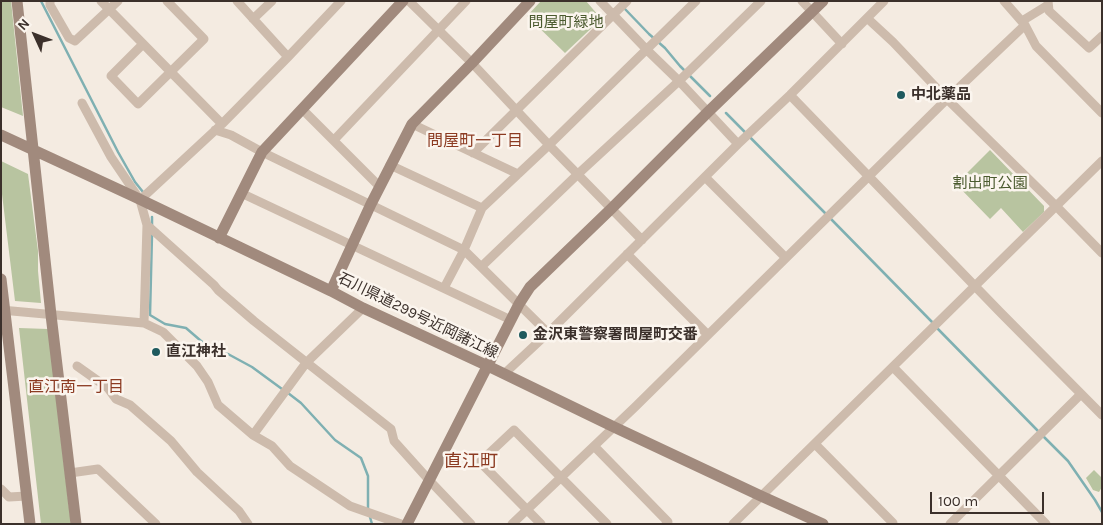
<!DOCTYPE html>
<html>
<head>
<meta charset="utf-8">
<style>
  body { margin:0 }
  #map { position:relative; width:1103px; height:525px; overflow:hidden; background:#f4ebe1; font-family:Karla,sans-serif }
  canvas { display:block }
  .frame { position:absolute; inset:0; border:2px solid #3b302b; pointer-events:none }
  .north { position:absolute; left:10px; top:10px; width:50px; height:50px; -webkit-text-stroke:4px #fbf5ee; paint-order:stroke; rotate:313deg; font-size:14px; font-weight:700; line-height:20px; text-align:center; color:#3b302b }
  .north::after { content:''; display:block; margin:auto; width:18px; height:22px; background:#3b302b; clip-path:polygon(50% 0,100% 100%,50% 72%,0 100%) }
  .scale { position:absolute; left:930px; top:492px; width:114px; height:22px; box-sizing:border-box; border:2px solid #3b302b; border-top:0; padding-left:6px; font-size:15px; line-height:18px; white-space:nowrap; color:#3b302b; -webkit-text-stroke:4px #fbf5ee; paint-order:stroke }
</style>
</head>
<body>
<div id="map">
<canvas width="1103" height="525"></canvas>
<div class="frame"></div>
<div class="north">N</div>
<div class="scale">100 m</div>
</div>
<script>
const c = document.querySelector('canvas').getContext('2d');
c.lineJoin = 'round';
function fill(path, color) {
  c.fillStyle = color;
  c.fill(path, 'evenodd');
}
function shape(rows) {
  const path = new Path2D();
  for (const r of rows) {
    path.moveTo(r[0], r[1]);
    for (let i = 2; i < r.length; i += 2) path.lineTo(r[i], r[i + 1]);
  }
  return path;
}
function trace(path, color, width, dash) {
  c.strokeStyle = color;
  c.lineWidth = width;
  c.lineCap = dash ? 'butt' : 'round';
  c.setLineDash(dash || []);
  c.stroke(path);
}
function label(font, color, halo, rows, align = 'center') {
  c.font = font + ' Karla,"Noto Sans JP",sans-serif';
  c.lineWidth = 5;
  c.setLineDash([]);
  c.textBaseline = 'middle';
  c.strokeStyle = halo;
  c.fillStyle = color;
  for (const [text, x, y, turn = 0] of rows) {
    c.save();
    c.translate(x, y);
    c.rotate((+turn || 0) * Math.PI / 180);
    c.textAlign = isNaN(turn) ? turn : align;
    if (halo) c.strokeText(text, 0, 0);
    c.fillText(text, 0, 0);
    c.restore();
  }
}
fill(shape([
  [1,1,11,1,23,116,1,107],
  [541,1,586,1,598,15,599,21,565,53,527,16],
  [990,150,1044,206,1044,212,1023,232,1001,208,990,219,956,184],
  [1,161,28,174,38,251,38,271,41,303,15,301,1,186],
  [19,328,48,329,71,524,41,524],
  [1094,470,1102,478,1102,487,1099,492,1093,490,1086,478]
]), '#b8c4a0');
trace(shape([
  [41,1,118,152,135,182,143,192],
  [624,8,649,34,665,48,680,66,710,96],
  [726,113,826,214],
  [152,217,152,226],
  [830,218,933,323],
  [152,234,150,315,165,324,186,328,215,353,228,354,252,367,282,389],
  [936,327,1039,432],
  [288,393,301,403,335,440,361,458,368,476,368,509],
  [1043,436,1068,461,1095,500,1102,512],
  [370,517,372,524]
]), '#7fb0b2', 2.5);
trace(shape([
  [50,1,50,5,69,38,75,41,118,1],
  [101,1,222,124],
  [237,1,288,57],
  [409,1,472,63,549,145,642,240],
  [600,1,647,50,679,81,738,144],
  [802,1,842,44],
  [1004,1,1025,25,1036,46,1102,113],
  [1048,1,1049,11,1089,48,1102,36],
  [867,18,893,42,947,99,1056,206,1102,253],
  [253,19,272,1],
  [1022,21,1048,5],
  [143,44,111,76,138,104,204,39,167,1],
  [790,95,999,311,1102,415],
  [82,103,111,157,140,200,147,225,144,323],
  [302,109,380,187],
  [412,124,518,174],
  [215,130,231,135,262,152,464,250,548,333],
  [334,140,466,1],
  [473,153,627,1],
  [390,165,482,208],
  [705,177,786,258],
  [241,193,511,320],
  [140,200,222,124,288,57,341,1],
  [147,225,214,285,218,290,254,321,391,429,394,441,429,480,471,524],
  [627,254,708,335],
  [481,267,578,174,679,81,761,1],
  [444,288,464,250,482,208,549,145,696,1],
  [1,310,144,323,163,332,197,366,208,382,218,405,253,435,272,446,290,466,350,506,401,524],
  [77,366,108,388,116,399,130,405,171,441,197,472,239,511,248,524],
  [893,367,1046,524],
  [504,374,548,333,738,144,790,95,884,1],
  [253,435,306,363,363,308],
  [815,444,893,523,892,524],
  [594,446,668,522,666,524],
  [70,473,98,469,156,524],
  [1,489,9,497,27,496],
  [512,524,635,407,947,99,1025,25],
  [541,524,480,462,514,430,607,524],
  [733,524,1102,161],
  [950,524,1081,394]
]), '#cdbbac', 9);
trace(shape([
  [17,1,51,315,76,524],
  [1,135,135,197,331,291,363,308,488,366,614,427,761,496,823,524],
  [219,238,262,152,403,1],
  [1,279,30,524],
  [331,291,371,204,412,124,472,63,530,1],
  [407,524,519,304,530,287,612,208,708,112,823,1]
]), '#a18a7d', 11);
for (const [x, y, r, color] of [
  [901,95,5,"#1f5a5e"],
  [523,335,5,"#1f5a5e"],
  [156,352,5,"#1f5a5e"]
]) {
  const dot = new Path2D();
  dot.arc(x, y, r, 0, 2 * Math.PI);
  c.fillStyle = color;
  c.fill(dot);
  trace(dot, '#fbf5ee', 2);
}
label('15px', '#4a5a2e', '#fbf5ee', [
  ["問屋町緑地",566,23],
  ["割出町公園",990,184]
]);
label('bold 15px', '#3b302b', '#fbf5ee', [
  ["中北薬品",911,95],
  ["金沢東警察署問屋町交番",533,335],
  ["直江神社",166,352]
], 'left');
label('15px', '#3b302b', '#fbf5ee', [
  ["石川県道299号近岡諸江線",418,316,26]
]);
label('16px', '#8c3b22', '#fbf5ee', [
  ["問屋町一丁目",475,141],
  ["直江南一丁目",76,387]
]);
label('18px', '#8c3b22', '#fbf5ee', [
  ["直江町",471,462]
]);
</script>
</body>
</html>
